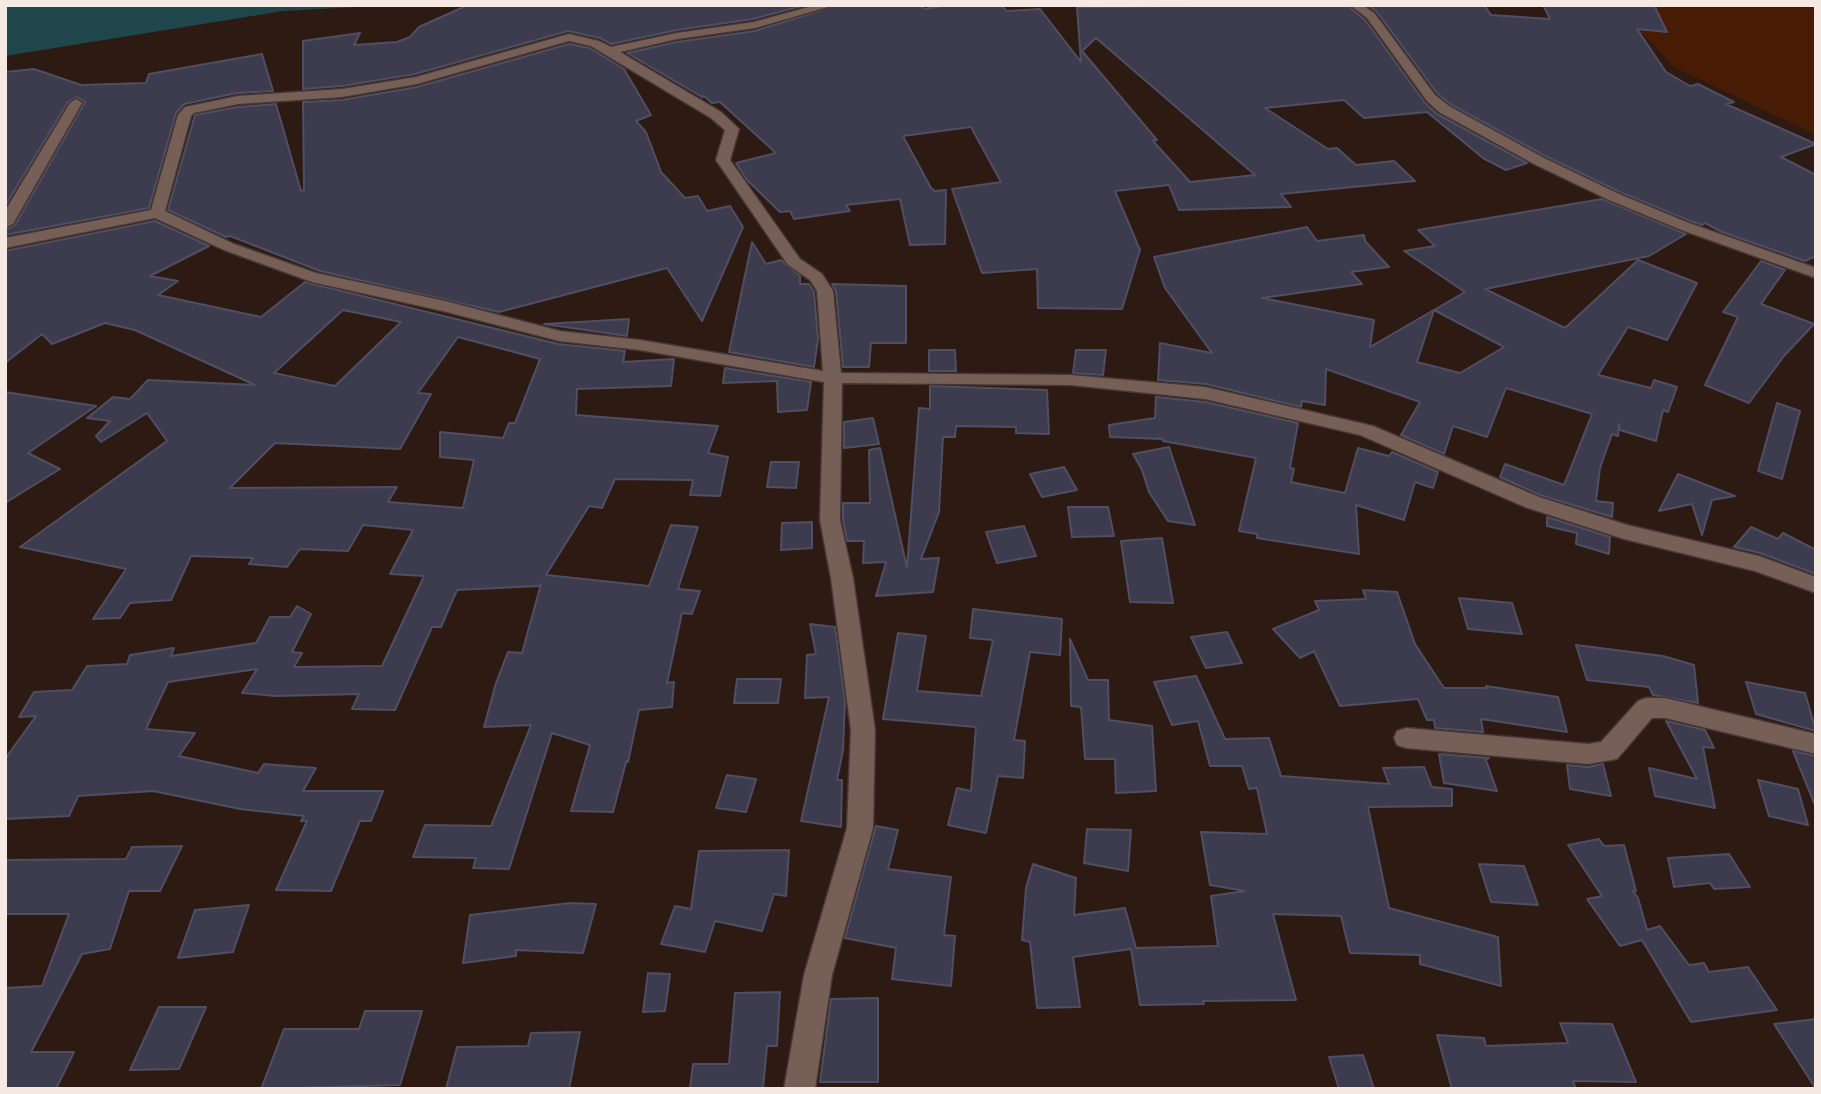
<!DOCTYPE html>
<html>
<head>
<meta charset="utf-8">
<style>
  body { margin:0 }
  #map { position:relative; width:1821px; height:1094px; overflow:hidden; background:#2d1a12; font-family:Mulish,sans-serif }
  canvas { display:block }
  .frame { position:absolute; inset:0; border:7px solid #f6e8e3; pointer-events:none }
</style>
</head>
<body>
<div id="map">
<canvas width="1821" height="1094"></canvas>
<div class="frame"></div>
</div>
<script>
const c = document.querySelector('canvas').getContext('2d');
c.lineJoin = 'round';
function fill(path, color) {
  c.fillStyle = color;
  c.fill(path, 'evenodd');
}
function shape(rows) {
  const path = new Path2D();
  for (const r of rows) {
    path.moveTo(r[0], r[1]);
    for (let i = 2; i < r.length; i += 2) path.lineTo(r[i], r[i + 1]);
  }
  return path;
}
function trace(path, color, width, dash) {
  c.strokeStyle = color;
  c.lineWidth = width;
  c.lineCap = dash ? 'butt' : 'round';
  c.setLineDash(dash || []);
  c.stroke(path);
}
fill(shape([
  [1616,5,1816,5,1816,135,1674,67]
]), '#481b04');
fill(shape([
  [5,5,393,5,283,11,5,56]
]), '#1f474b');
const building = shape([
  [468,5,805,5,753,19,677,30,611,44,600,38,568,31,415,74,342,86,303,89,303,41,360,33,354,45,397,42,410,37,419,27,468,5],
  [837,5,920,5,925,9,948,5,1000,5,1007,11,1040,9,1081,62,1077,7,1347,5,1365,20,1425,103,1437,114,1527,163,1506,170,1483,158,1427,112,1364,118,1344,100,1265,108,1328,149,1337,148,1356,165,1394,161,1415,181,1281,194,1291,207,1179,210,1169,185,1115,191,1140,250,1122,309,1038,308,1037,269,982,273,952,189,1001,182,971,127,903,136,931,188,935,191,946,190,945,244,910,245,900,199,846,205,850,211,794,219,790,211,780,212,747,180,736,163,776,153,720,102,712,103,704,96,702,97,627,53,677,42,755,31,837,5],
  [1096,38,1255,175,1190,182,1153,141,1157,140,1082,51,1096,38],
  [1368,5,1484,5,1491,15,1550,19,1543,5,1654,5,1667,32,1637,29,1666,72,1690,86,1698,84,1734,102,1726,104,1816,144,1781,157,1816,175,1816,256,1805,261,1722,232,1705,223,1702,225,1690,221,1620,192,1545,156,1450,104,1437,93,1377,12,1368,5],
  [569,44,590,48,624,69,651,115,636,121,646,132,661,172,685,198,698,196,707,211,730,206,743,227,702,321,667,268,499,312,320,271,230,236,226,237,168,210,195,115,238,107,276,104,301,191,304,190,303,102,342,100,417,87,569,44],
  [262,54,273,91,237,93,184,104,176,113,149,208,5,235,5,230,15,225,85,102,77,97,68,102,5,206,5,72,34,69,81,85,146,83,149,74,262,54],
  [1602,199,1686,234,1649,256,1485,289,1565,328,1638,260,1697,283,1667,340,1628,327,1598,375,1651,388,1654,380,1677,387,1668,412,1663,410,1656,441,1620,430,1619,424,1618,436,1612,434,1600,468,1596,501,1613,503,1612,517,1540,495,1500,477,1505,464,1564,485,1592,414,1506,388,1487,437,1453,426,1444,454,1401,435,1420,402,1326,369,1325,405,1302,401,1301,407,1206,384,1158,380,1160,343,1212,353,1165,288,1154,257,1307,227,1317,241,1364,235,1365,241,1389,267,1351,272,1362,284,1262,298,1374,320,1370,347,1465,292,1404,251,1435,246,1418,230,1602,199],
  [1434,310,1504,347,1460,373,1417,362,1434,310],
  [155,221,209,246,150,276,178,281,158,295,261,317,305,282,558,344,625,351,623,362,674,359,671,386,577,389,576,415,718,426,708,453,728,457,720,496,690,495,693,480,615,479,602,508,589,506,546,575,649,586,671,525,698,527,678,589,700,591,692,614,682,613,667,683,674,682,672,707,639,710,628,762,626,762,613,812,571,811,590,745,552,733,509,869,473,868,476,858,413,857,425,825,491,826,531,725,484,727,496,683,508,652,522,653,541,584,539,586,457,590,441,627,432,627,395,710,352,709,359,694,276,696,242,693,257,669,168,682,146,729,195,733,179,756,258,773,264,764,316,768,303,791,383,791,371,821,360,821,331,891,276,890,307,821,301,821,304,816,240,809,153,791,78,796,69,816,5,819,5,759,36,716,19,717,34,692,72,690,87,666,127,664,130,655,174,648,171,656,256,643,270,617,290,617,297,606,311,614,292,652,302,653,294,667,382,666,424,576,390,574,413,530,363,525,348,551,300,549,287,567,249,564,253,558,191,556,171,600,130,603,120,618,93,619,126,569,20,547,167,441,147,413,101,442,96,436,110,421,87,418,113,397,130,399,148,380,255,385,135,330,105,323,52,344,42,334,5,363,5,251,155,221],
  [343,310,401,322,335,386,274,373,343,310],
  [458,337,540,359,515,423,509,423,503,438,440,432,440,457,474,460,463,508,388,502,397,487,230,488,275,443,400,449,431,394,418,393,458,337],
  [752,242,766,264,781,260,800,276,800,284,809,284,814,292,818,339,814,367,729,352,752,242],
  [1761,261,1785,270,1761,304,1814,324,1784,356,1749,403,1705,385,1738,317,1723,312,1761,261],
  [832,284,906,286,906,343,871,343,869,367,843,367,836,291,832,284],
  [629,319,627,336,544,324,629,319],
  [929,350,955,350,956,371,929,371,929,350],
  [1076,350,1106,350,1103,375,1073,373,1076,350],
  [725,368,811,382,807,410,778,412,777,381,723,383,725,368],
  [930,386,1047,390,1049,434,1016,433,1016,427,956,426,955,437,943,437,939,512,921,559,939,558,933,592,876,596,886,562,863,563,864,541,847,541,843,520,843,503,870,503,869,450,880,448,907,568,919,408,930,409,930,386],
  [5,392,96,406,28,453,60,469,5,503,5,392],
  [1156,397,1205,402,1298,423,1290,468,1294,469,1291,482,1345,493,1358,448,1389,456,1392,452,1438,472,1433,488,1415,482,1404,520,1356,505,1359,554,1257,538,1257,534,1239,531,1256,458,1163,441,1163,439,1110,437,1109,425,1155,418,1156,397],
  [1777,403,1800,411,1782,479,1758,471,1777,403],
  [873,418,879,444,844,448,844,422,873,418],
  [1169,447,1195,525,1168,521,1149,492,1142,470,1133,454,1169,447],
  [771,462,799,462,796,488,767,487,771,462],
  [1064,467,1077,490,1042,497,1030,474,1064,467],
  [1678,474,1735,496,1712,500,1702,535,1692,504,1659,511,1678,474],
  [1068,507,1108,507,1114,536,1072,537,1068,507],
  [1547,517,1610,537,1609,554,1576,544,1577,533,1547,526,1547,517],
  [812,522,812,548,781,550,782,523,812,522],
  [1024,526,1036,556,997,563,986,532,1024,526],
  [1751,527,1778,539,1783,533,1816,550,1816,574,1760,553,1734,547,1751,527],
  [1162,538,1173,603,1130,602,1121,541,1162,538],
  [1363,590,1397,592,1415,644,1444,688,1486,688,1486,686,1558,697,1567,732,1481,719,1483,732,1435,728,1434,720,1427,720,1418,699,1340,706,1314,651,1300,658,1273,629,1319,610,1315,601,1366,599,1363,590],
  [1459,598,1512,603,1522,634,1468,629,1459,598],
  [973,609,1062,619,1060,655,1030,652,1014,740,1025,741,1023,778,998,776,986,833,948,825,957,788,971,791,976,727,883,719,898,633,926,636,917,691,981,696,993,640,970,638,973,609],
  [810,624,835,627,845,701,843,750,837,780,842,780,841,827,801,821,829,697,805,698,807,655,816,654,810,624],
  [1227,632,1242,663,1206,668,1191,637,1227,632],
  [1070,639,1088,680,1108,680,1109,720,1152,726,1156,791,1116,793,1115,759,1085,759,1081,707,1071,706,1070,639],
  [1576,645,1663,656,1694,665,1698,703,1653,695,1649,687,1587,680,1576,645],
  [1196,676,1225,739,1269,738,1281,776,1389,784,1383,768,1424,767,1432,787,1452,789,1452,806,1368,807,1389,908,1498,937,1501,986,1420,964,1420,955,1350,953,1341,916,1273,914,1296,1000,1203,1001,1204,1004,1140,1005,1131,949,1073,957,1080,1007,1037,1008,1030,942,1022,940,1026,888,1033,864,1076,878,1074,915,1125,908,1136,948,1218,946,1211,896,1245,891,1210,885,1201,832,1267,834,1257,788,1249,789,1242,766,1210,766,1198,721,1172,725,1154,682,1196,676],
  [737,679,781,679,778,703,734,703,737,679],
  [1746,682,1805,693,1816,731,1756,714,1746,682],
  [1666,721,1705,730,1714,748,1703,747,1715,808,1655,796,1649,768,1697,779,1666,721],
  [1793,751,1816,756,1816,804,1815,805,1793,751],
  [1439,754,1489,758,1486,760,1497,791,1444,783,1439,754],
  [1603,764,1611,796,1570,789,1567,765,1588,767,1603,764],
  [727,775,756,779,746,812,716,808,727,775],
  [1758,780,1798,789,1808,825,1769,816,1758,780],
  [876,826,898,830,888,869,951,877,944,935,955,936,951,986,892,979,896,948,845,938,876,826],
  [1087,829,1131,830,1128,871,1084,863,1087,829],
  [1599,839,1604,846,1624,845,1636,891,1633,891,1638,898,1647,930,1660,926,1689,965,1704,963,1709,972,1748,967,1777,1010,1691,1022,1642,940,1620,946,1587,899,1602,896,1568,845,1599,839],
  [182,846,160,891,129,891,110,949,82,954,31,1052,74,1052,56,1089,5,1089,5,988,42,986,69,914,5,914,5,860,126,859,132,847,182,846],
  [789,850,786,896,774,894,762,931,715,921,705,952,661,944,675,906,691,909,699,851,789,850],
  [1729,854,1750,887,1714,889,1710,883,1674,887,1668,858,1729,854],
  [1479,864,1524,866,1538,905,1491,902,1479,864],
  [570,903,596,904,583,953,516,950,516,956,463,963,470,915,570,903],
  [249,905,233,952,178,958,195,910,249,905],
  [648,973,670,974,665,1011,643,1012,648,973],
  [780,992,777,1046,767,1046,763,1089,690,1089,693,1064,729,1064,735,993,780,992],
  [878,998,878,1082,820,1082,831,999,878,998],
  [159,1007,206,1007,179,1069,130,1070,159,1007],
  [365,1011,422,1011,400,1085,261,1089,284,1029,359,1029,365,1011],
  [1816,1019,1816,1089,1774,1024,1816,1019],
  [1560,1023,1612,1024,1636,1082,1573,1081,1576,1089,1452,1089,1437,1035,1484,1038,1486,1046,1568,1043,1560,1023],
  [580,1032,569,1089,446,1089,457,1047,528,1046,531,1033,580,1032],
  [1363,1055,1374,1089,1339,1089,1329,1057,1363,1055]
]);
fill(building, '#3d3b4e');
trace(building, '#504e62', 2);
const minor = shape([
  [816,5,835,5,755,28,677,39,620,52,721,112,739,129,730,160,800,259,822,274,833,291,841,373,1071,375,1205,387,1373,426,1539,497,1627,525,1759,556,1816,577,1816,593,1755,571,1624,539,1525,507,1360,435,1205,399,1071,385,842,383,840,520,853,578,875,730,873,828,832,975,815,1089,784,1089,804,975,847,828,851,730,831,578,820,520,824,382,640,350,559,341,443,311,312,282,224,250,155,218,5,248,5,238,151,210,178,115,185,107,238,96,342,89,416,77,569,34,599,41,611,47,677,33,754,22,816,5],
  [569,41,591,46,711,118,725,130,716,160,788,265,810,280,817,291,823,371,640,340,560,331,445,301,316,273,234,244,165,211,191,116,194,113,238,104,342,97,417,84,569,41],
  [1350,5,1363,5,1375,14,1435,95,1449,106,1544,158,1619,194,1689,223,1816,268,1816,278,1679,229,1609,200,1534,164,1439,112,1427,101,1367,18,1350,5],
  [76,99,82,103,13,224,5,228,5,211,70,103,76,99],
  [1646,698,1665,698,1816,734,1816,754,1665,718,1652,718,1617,759,1588,764,1406,748,1397,745,1394,738,1397,731,1406,728,1588,744,1601,742,1638,701,1646,698]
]);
trace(minor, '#463733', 3);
fill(minor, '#765f56');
</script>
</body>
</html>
